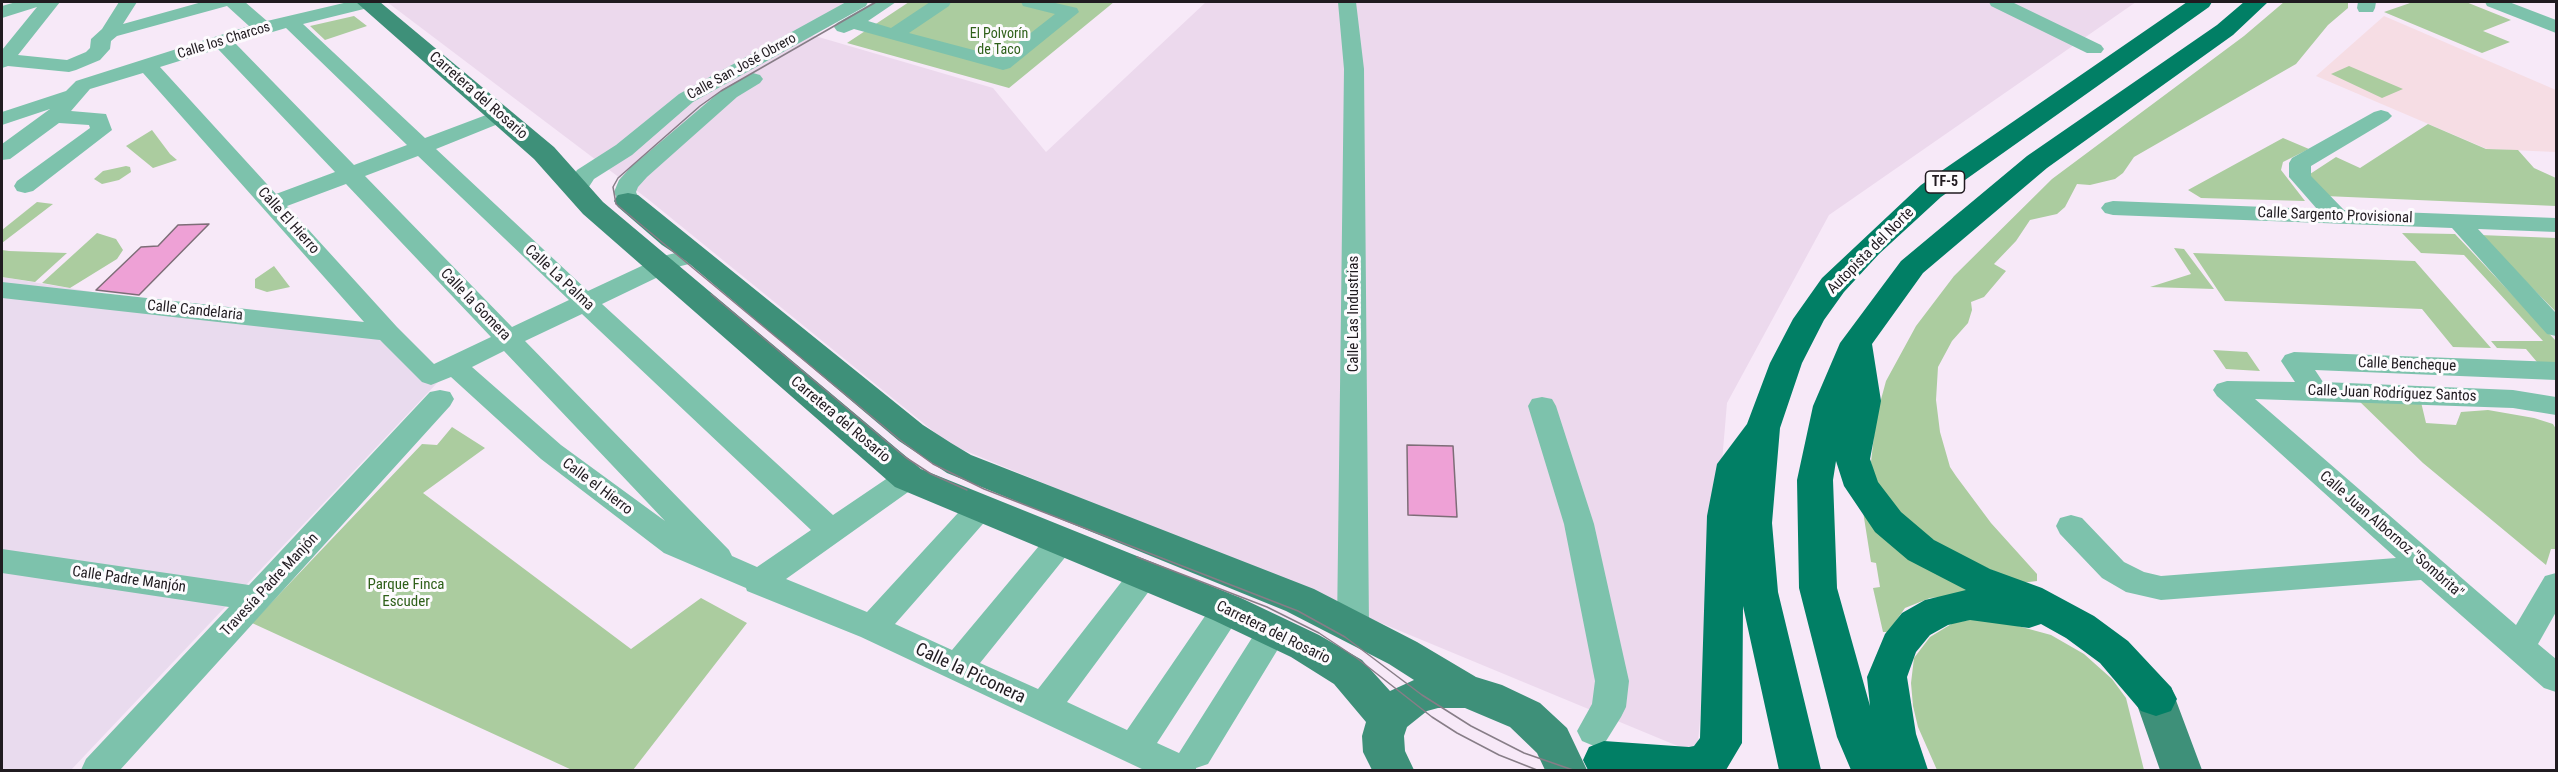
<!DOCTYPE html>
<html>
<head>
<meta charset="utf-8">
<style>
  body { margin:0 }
  #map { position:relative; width:2558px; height:772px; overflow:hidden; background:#f7e9f8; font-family:"Roboto Condensed",sans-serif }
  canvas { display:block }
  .frame { position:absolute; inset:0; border:3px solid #201b20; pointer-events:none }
</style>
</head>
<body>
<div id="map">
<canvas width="2558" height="772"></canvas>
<div class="frame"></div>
</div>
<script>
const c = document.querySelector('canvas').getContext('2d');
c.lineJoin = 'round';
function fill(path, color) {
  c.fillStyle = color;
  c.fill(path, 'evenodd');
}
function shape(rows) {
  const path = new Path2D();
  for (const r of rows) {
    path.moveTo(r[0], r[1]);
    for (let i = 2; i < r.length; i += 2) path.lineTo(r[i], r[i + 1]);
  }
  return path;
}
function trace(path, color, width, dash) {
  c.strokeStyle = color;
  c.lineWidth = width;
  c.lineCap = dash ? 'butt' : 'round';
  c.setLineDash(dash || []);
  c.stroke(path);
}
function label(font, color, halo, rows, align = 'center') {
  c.font = font + ' "Roboto Condensed",sans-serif';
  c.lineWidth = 6;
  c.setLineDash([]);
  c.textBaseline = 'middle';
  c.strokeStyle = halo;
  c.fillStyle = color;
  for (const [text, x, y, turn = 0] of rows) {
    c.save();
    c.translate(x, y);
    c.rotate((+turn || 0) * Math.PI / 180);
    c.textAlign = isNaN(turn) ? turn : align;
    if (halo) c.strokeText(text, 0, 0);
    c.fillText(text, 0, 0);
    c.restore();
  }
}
fill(shape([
  [2,277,378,339,438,382,71,770,2,770]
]), '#e9dbee');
fill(shape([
  [387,2,846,2,798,31,993,88,1046,152,1206,2,2136,2,1829,215,1727,403,1697,754,949,444,649,200]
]), '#ecd9ed');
fill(shape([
  [2384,16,2556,90,2556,152,2487,149,2316,76]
]), '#f6dde4');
fill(shape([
  [909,2,1114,2,1009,88,847,43],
  [2284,2,2348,2,2348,8,2328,25,2296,64,2134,157,2123,173,2115,179,2090,185,2077,184,2065,207,2057,214,2030,220,2016,241,1994,264,2006,271,1984,297,1971,302,1972,310,1968,323,1952,341,1938,367,1936,400,1940,432,1950,467,1956,476,1991,523,2037,574,2037,581,2021,583,1949,551,1908,522,1885,496,1874,476,1871,462,1876,418,1886,381,1916,326,1954,276,2052,179,2244,36],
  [2413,2,2466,2,2511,20,2483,31,2510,42,2482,53,2384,12],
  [354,16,367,26,325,40,310,26],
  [2349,66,2403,89,2382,98,2331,74],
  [2428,124,2486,149,2518,150,2534,168,2556,178,2556,206,2325,196,2313,183,2310,174,2336,157,2360,168],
  [152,130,170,154,177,160,153,168,126,146],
  [2283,138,2309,149,2283,162,2281,170,2305,201,2201,198,2188,190],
  [126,166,130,167,131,172,119,180,102,184,94,179,103,171],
  [37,202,53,204,2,243,2,230],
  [97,233,116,239,123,250,117,259,70,288,42,283],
  [2402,233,2455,234,2556,341,2556,362,2537,362,2526,349,2497,348,2491,341,2543,341,2464,255,2421,253],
  [2480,235,2556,238,2556,312],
  [2174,248,2184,249,2214,289,2150,287,2191,274],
  [2,250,9,251,67,253,35,282,2,277],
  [2193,253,2415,261,2491,348,2453,347,2422,309,2225,301],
  [274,266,290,287,267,292,255,288,255,279],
  [2213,350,2247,352,2260,371,2226,369],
  [2358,400,2421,402,2426,423,2456,425,2461,412,2488,410,2534,418,2553,424,2556,429,2556,521,2555,521,2556,549,2551,549,2546,565,2423,463],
  [452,427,485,448,423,493,631,649,701,598,747,623,633,770,572,770,252,623,422,444,437,445],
  [1862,505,1974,586,1966,595,1930,598,1905,608,1888,632,1883,632,1873,588,1880,587,1876,563,1871,562],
  [1985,617,2051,635,2084,654,2112,679,2126,698,2144,770,1937,770,1918,727,1913,706,1911,683,1914,658,1930,637,1953,623]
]), '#abcc9f');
const building = shape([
  [209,224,139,295,96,290,141,247,158,246,178,225,209,224],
  [1407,445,1453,446,1457,517,1408,515,1407,445]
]);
fill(building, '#eea1d6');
trace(building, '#7d6d77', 1.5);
fill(shape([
  [16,2,60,2,18,55,67,60,86,52,90,48,91,39,102,29,119,2,137,2,123,24,202,2,245,2,267,21,348,2,378,2,376,6,303,24,425,138,494,112,501,110,508,112,512,116,508,120,436,149,588,291,663,256,696,248,705,250,708,255,705,260,681,266,602,304,833,515,898,471,908,468,918,471,922,478,918,485,786,579,867,612,969,501,979,498,989,501,994,509,989,517,895,624,952,650,1049,534,1060,531,1071,534,1075,542,1071,550,980,663,1038,689,1133,567,1144,563,1155,567,1160,575,1155,583,1067,702,1127,730,1216,600,1227,596,1238,600,1243,609,1238,618,1157,743,1179,753,1262,622,1273,618,1284,622,1289,631,1208,764,1196,768,1196,770,1144,770,861,637,747,591,746,588,664,553,541,459,451,377,431,385,422,382,380,340,2,298,2,282,364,322,143,73,90,89,71,111,106,114,112,130,33,191,25,193,17,191,14,186,17,181,90,128,89,125,59,123,10,159,2,160,2,144,50,109,2,125,2,112,66,91,76,81,249,26,227,6,117,36,111,41,110,49,100,60,76,70,69,72,8,66,2,68,2,50,37,7,2,18,2,6,16,2],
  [286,28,407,145,354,165,235,43,286,28],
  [218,49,335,172,276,194,160,67,218,49],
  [418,156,569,300,512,327,365,176,418,156],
  [346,184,491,337,434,364,397,327,287,206,346,184],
  [582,314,811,530,757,567,732,556,729,550,525,341,582,314],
  [504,351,665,521,561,445,472,367,504,351],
  [846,2,868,2,866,6,693,102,632,155,594,179,585,193,577,195,569,193,566,188,577,170,616,145,679,94,846,2],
  [874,2,896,2,868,21,891,28,930,2,951,2,949,6,909,33,1000,57,1055,14,1023,6,1021,2,1051,2,1077,8,1079,12,1010,68,1003,70,854,29,844,33,837,31,834,27,837,23,874,2],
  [1338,2,1356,2,1364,69,1369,627,1364,636,1353,640,1342,636,1337,627,1344,69,1338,2],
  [1989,2,2012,2,2101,45,2104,49,2101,53,2087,53,1991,6,1989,2],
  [2358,2,2376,2,2375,8,2373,12,2359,12,2357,8,2358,2],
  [2485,2,2509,2,2556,20,2556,33,2487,6,2485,2],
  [753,73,760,75,763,79,760,83,737,97,647,177,638,187,636,192,640,201,636,206,628,208,620,206,614,192,619,180,631,167,723,89,753,73],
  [2381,110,2388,112,2392,116,2388,120,2311,166,2311,176,2344,210,2556,218,2556,232,2478,229,2556,313,2556,336,2547,334,2452,228,2113,215,2105,213,2101,208,2105,203,2113,201,2317,209,2289,177,2289,163,2292,158,2374,112,2381,110],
  [2294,352,2556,362,2556,380,2315,370,2323,382,2513,390,2556,397,2556,415,2513,408,2255,399,2516,625,2545,576,2556,573,2556,612,2538,644,2556,659,2556,692,2544,688,2421,580,2161,600,2126,592,2102,578,2060,534,2056,526,2060,518,2071,515,2082,518,2124,562,2144,572,2161,576,2396,558,2217,396,2213,390,2217,384,2227,381,2295,382,2281,361,2285,355,2294,352],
  [440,390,450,392,454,399,450,406,120,770,81,770,86,759,229,607,2,573,2,549,249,585,430,392,440,390],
  [1542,397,1552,399,1556,406,1594,524,1629,681,1626,707,1621,717,1606,741,1594,746,1582,741,1577,731,1592,704,1595,681,1564,524,1528,406,1532,399,1542,397]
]), '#7dc2ac');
fill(shape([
  [356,2,380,2,554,147,603,202,921,469,1241,598,1319,635,1362,660,1390,691,1414,680,1389,664,1286,611,947,473,899,441,686,261,662,245,618,207,614,201,618,195,628,193,638,195,923,425,951,443,971,455,1314,589,1417,642,1476,677,1502,685,1540,703,1567,728,1587,770,1545,770,1537,753,1510,727,1465,708,1438,708,1427,711,1407,727,1404,736,1405,751,1414,770,1372,770,1363,752,1362,736,1366,722,1334,684,1291,657,1213,620,895,487,583,214,534,159,356,2],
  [2156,682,2171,687,2202,770,2160,770,2135,699,2141,687,2156,682]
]), '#3e9079');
fill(shape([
  [2187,2,2212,2,2209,7,1941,197,1879,254,1844,292,1824,320,1802,363,1780,428,1772,523,1778,592,1821,770,1779,770,1743,606,1742,743,1726,770,1588,770,1583,760,1589,747,1604,741,1689,747,1694,746,1700,738,1707,516,1717,464,1747,424,1770,363,1793,319,1822,278,1921,185,2187,2],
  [2244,2,2268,2,2233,35,2047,168,1923,273,1872,344,1881,401,1870,459,1878,482,1901,512,1934,540,1990,569,2042,588,2094,616,2128,641,2171,687,2177,699,2171,711,2156,716,2141,711,2100,663,2066,638,2041,624,2029,628,1970,620,1948,625,1930,635,1916,652,1907,677,1916,734,1928,770,1851,770,1837,737,1799,588,1797,480,1813,406,1840,343,1901,261,2027,156,2217,25,2244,2],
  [1836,461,1844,486,1875,532,1908,560,1966,590,1925,600,1902,613,1885,634,1867,677,1870,706,1837,588,1833,480,1836,461]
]), '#017f65');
trace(shape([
  [876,2,721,91,700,106,618,178,613,187,616,204,900,440,933,464,984,489,1298,611,1345,637,1422,695,1471,726,1524,753,1573,770],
  [711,294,905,457,931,474,967,490],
  [1137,557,1267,607,1319,633,1358,659,1432,717,1457,733,1499,755,1537,770]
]), '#877d87', 1.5);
label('14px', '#2f601a', '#fdfbfe', [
  ["El Polvorín",999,34],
  ["de Taco",999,50]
]);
label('14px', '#201b20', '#fdfbfe', [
  ["Calle los Charcos",224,41,-17],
  ["Calle San José Obrero",742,67,-29]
]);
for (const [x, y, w] of [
  [1945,182,39]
]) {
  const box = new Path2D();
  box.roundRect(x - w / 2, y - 11, w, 22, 4.5);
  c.fillStyle = '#fdfbfe';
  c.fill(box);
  trace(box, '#201b20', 1.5);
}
label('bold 14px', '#201b20', null, [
  ["TF-5",1945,182]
]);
label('15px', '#201b20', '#fdfbfe', [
  ["Carretera del Rosario",478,96,41],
  ["Calle Sargento Provisional",2335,216,2],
  ["Calle El Hierro",288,221,48],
  ["Autopista del Norte",1871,251,-45],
  ["Calle La Palma",559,278,43],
  ["Calle la Gomera",475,305,46],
  ["Calle Candelaria",195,311,6],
  ["Calle Las Industrias",1354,314,-90],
  ["Calle Bencheque",2407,365,2],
  ["Calle Juan Rodríguez Santos",2392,394,2],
  ["Carretera del Rosario",840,420,40],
  ["Calle el Hierro",597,487,37],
  ["Calle Juan Albornoz \"Sombrita\"",2391,535,41],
  ["Calle Padre Manjón",129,580,8],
  ["Travesía Padre Manjón",270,585,-47],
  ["Carretera del Rosario",1273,633,26]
]);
label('15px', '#2f601a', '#fdfbfe', [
  ["Parque Finca",406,585],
  ["Escuder",406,602]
]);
label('18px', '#201b20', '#fdfbfe', [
  ["Calle la Piconera",970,674,25]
]);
</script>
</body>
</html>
